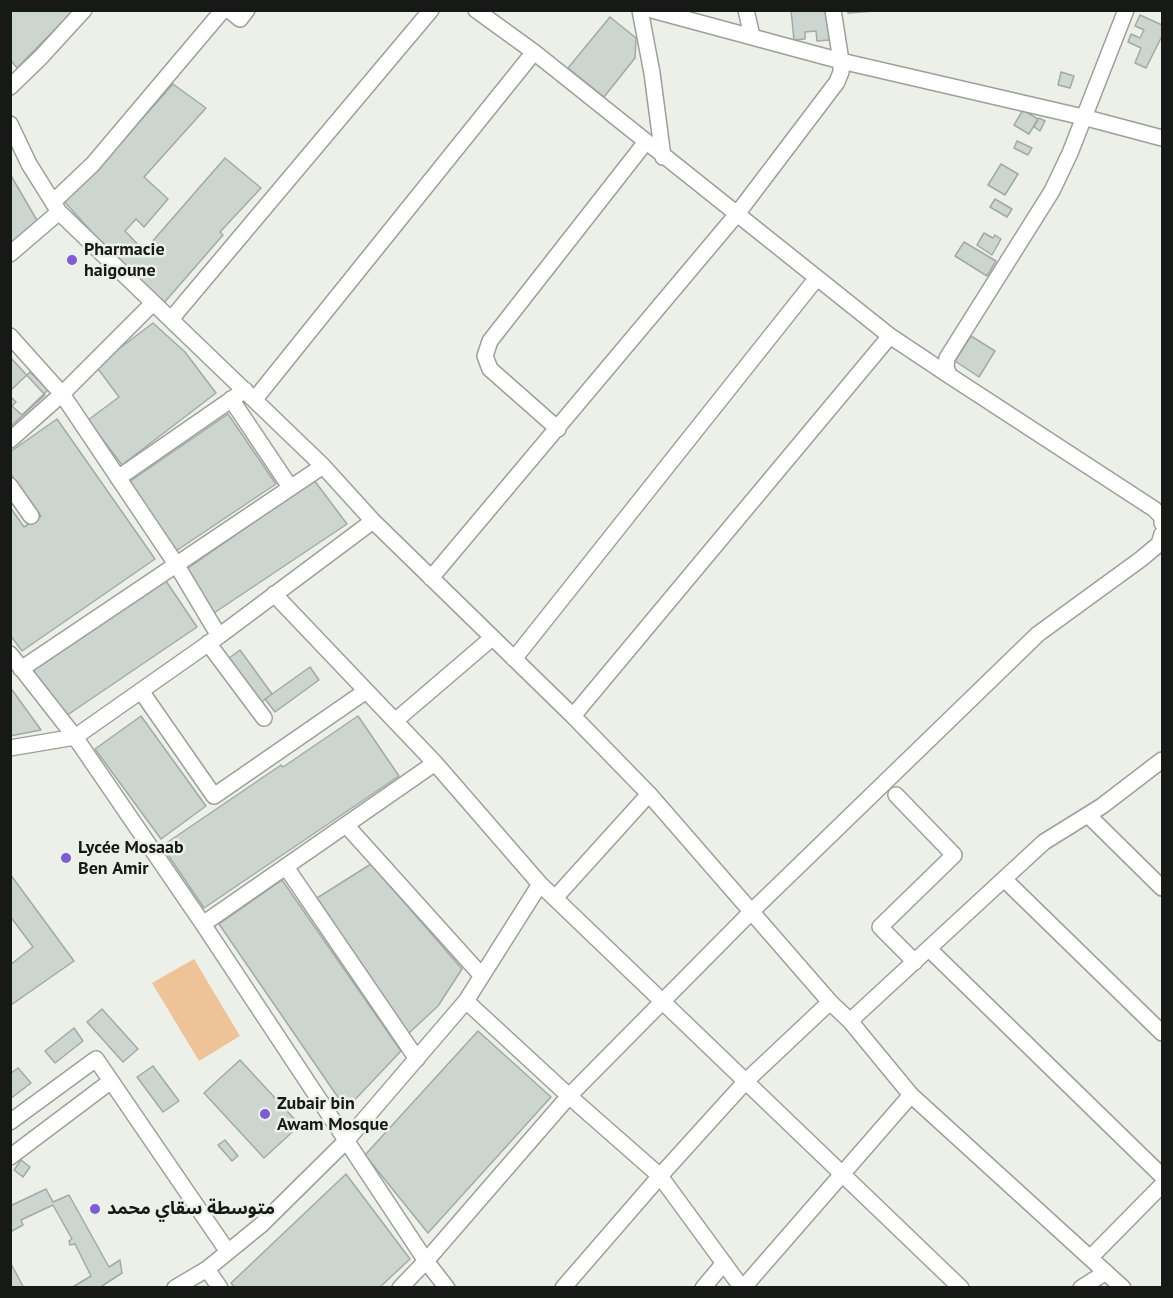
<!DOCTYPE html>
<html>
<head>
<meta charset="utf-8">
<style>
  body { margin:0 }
  #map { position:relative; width:1173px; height:1298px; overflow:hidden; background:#ecf0e8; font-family:"PT Sans",sans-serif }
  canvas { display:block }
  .frame { position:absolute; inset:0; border:12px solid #171916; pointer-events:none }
</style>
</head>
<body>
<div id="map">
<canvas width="1173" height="1298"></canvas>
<div class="frame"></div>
</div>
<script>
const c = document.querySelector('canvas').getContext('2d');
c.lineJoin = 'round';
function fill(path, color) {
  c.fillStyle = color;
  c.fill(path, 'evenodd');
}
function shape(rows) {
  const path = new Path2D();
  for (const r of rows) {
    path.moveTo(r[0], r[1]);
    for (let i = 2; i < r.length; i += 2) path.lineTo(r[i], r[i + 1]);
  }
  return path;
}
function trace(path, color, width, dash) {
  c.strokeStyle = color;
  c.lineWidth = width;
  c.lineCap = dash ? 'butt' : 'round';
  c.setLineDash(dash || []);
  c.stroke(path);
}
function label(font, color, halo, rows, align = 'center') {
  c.font = font + ' "PT Sans","Noto Sans Arabic",sans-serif';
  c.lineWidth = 5;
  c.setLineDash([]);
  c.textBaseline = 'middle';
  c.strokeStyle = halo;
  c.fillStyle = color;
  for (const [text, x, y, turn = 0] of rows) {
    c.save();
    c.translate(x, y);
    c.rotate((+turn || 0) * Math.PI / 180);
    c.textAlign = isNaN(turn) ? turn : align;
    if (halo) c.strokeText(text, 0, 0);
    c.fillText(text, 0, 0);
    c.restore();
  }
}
fill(shape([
  [194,959,240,1036,199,1061,152,983]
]), '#eec397');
const building = shape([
  [10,10,74,10,17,68,10,59,10,10],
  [791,10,827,10,829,40,817,41,816,31,805,32,805,39,794,40,791,10],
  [848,10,875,10,875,11,848,13,848,10],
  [1140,15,1162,25,1162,36,1146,68,1135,63,1141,48,1128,42,1131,34,1140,38,1144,30,1135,26,1140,15],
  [610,17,636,38,635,58,604,97,568,68,610,17],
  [1061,72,1074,76,1070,88,1058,85,1061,72],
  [173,84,206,108,144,177,168,199,144,227,136,219,125,231,144,251,225,158,261,188,220,232,223,235,163,304,108,250,62,199,93,174,173,84],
  [1023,110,1038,119,1029,134,1014,125,1023,110],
  [1039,118,1045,121,1040,131,1034,127,1039,118],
  [1017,141,1032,148,1028,155,1014,148,1017,141],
  [1001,164,1018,174,1005,195,988,185,1001,164],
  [10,174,38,222,10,245,10,174],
  [995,199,1012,209,1007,217,990,207,995,199],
  [984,233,993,238,995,235,1001,239,992,255,977,245,984,233],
  [964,242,996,261,987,276,955,256,964,242],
  [153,323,185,352,216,393,122,465,88,420,119,397,96,366,153,323],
  [971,336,995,351,979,377,955,361,971,336],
  [10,357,45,395,10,427,10,357],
  [30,372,48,390,22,415,12,406,16,402,10,396,10,391,30,372],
  [228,414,276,484,176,551,129,482,228,414],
  [57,419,155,559,22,651,10,635,10,507,24,527,41,516,10,473,10,452,57,419],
  [314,480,347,524,214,613,184,571,314,480],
  [166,581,197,627,63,718,31,672,166,581],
  [240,650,272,694,258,705,225,661,240,650],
  [310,667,319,680,275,712,265,699,310,667],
  [10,687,41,730,10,736,10,687],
  [141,716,206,806,161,839,95,749,141,716],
  [358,716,399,776,204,908,162,846,281,765,283,767,358,716],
  [371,864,462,969,438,1006,408,1034,317,898,371,864],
  [10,874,74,961,11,1005,10,965,33,947,10,916,10,874],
  [282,880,401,1051,346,1109,219,924,282,880],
  [102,1009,138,1049,123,1062,87,1022,102,1009],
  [74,1028,83,1041,55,1063,45,1051,74,1028],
  [478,1031,551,1097,428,1233,365,1155,478,1031],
  [240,1060,300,1125,264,1158,204,1093,240,1060],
  [153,1066,179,1101,163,1112,137,1077,153,1066],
  [18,1068,31,1083,10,1099,10,1074,18,1068],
  [225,1140,238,1156,232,1161,218,1145,225,1140],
  [21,1160,30,1167,23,1177,14,1170,21,1160],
  [346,1174,410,1259,379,1288,235,1288,231,1283,346,1174],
  [46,1189,53,1202,69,1195,109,1267,120,1260,122,1273,99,1288,71,1288,91,1276,75,1244,70,1245,69,1241,72,1239,53,1205,21,1220,23,1225,10,1232,10,1206,46,1189],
  [10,1262,24,1288,10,1288,10,1262]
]);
fill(building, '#cdd5d1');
trace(building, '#a2aaa5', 1.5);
const minor = shape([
  [229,10,240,19,247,10],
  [476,10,534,52,890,336,950,376],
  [640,10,652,73,663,157],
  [652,10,841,61,1083,117,1162,138],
  [746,10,752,36],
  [1126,10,1070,153,1052,191,947,358,946,368,950,376,1154,509,1162,517,1162,523],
  [10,87,41,57,84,10],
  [10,124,29,164,59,212,323,466,373,521,573,716,649,794,830,1002,850,1021,911,1095,1123,1288],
  [53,202,93,164,223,10],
  [10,254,59,212],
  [172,318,431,10],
  [10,336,62,394,176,564,219,636],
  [231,399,290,487],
  [255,399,534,52],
  [558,429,490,369,485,356,490,341,645,143],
  [10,440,62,394,153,303],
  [118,478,245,390],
  [10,486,31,516],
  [431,578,737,214,837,82,841,72,841,61,833,10],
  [208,643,264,718],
  [10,654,75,737,203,924,426,1261,447,1288],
  [514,659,816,279],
  [21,669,323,466],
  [141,691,214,796,366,691],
  [573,716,890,336],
  [395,721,492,638],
  [10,748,75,737,219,636,373,521],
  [896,795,954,855,880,927,915,962],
  [1088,815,1162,888],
  [346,825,482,976],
  [286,867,417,1059],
  [1005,880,1162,1033],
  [540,884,961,1288],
  [555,898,649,794],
  [203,924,435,763],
  [929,949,1162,1176],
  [466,1001,569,1096,660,1176,742,1288],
  [850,1021,1044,842,1102,806,1162,760],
  [10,1122,96,1059,228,1252],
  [10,1157,111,1081],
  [1090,1258,1162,1185],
  [207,1269,220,1288],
  [175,1288,207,1269,261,1225,346,1141,466,1001,540,884,435,763,274,594],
  [400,1288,426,1261,569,1096,752,911,1038,634,1141,559,1159,544,1162,534],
  [563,1288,660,1176,746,1081,830,1002],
  [703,1288,724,1263],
  [743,1288,911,1095],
  [1081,1288,1106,1272]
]);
trace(minor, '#9ca099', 18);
trace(minor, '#fff', 15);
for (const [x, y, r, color] of [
  [72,260,6,"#7d5cd6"],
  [66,858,6,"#7d5cd6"],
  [265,1114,6,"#7d5cd6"],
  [95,1209,6,"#7d5cd6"]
]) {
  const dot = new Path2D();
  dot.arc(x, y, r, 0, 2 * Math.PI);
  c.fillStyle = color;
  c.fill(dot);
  trace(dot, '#ecf0e8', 2);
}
label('bold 18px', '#171916', '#ecf0e8', [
  ["Pharmacie",84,250],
  ["haigoune",84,271],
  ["Lycée Mosaab",78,848],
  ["Ben Amir",78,869],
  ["Zubair bin",277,1104],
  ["Awam Mosque",277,1125],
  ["متوسطة سقاي محمد",107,1209]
], 'left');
</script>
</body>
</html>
